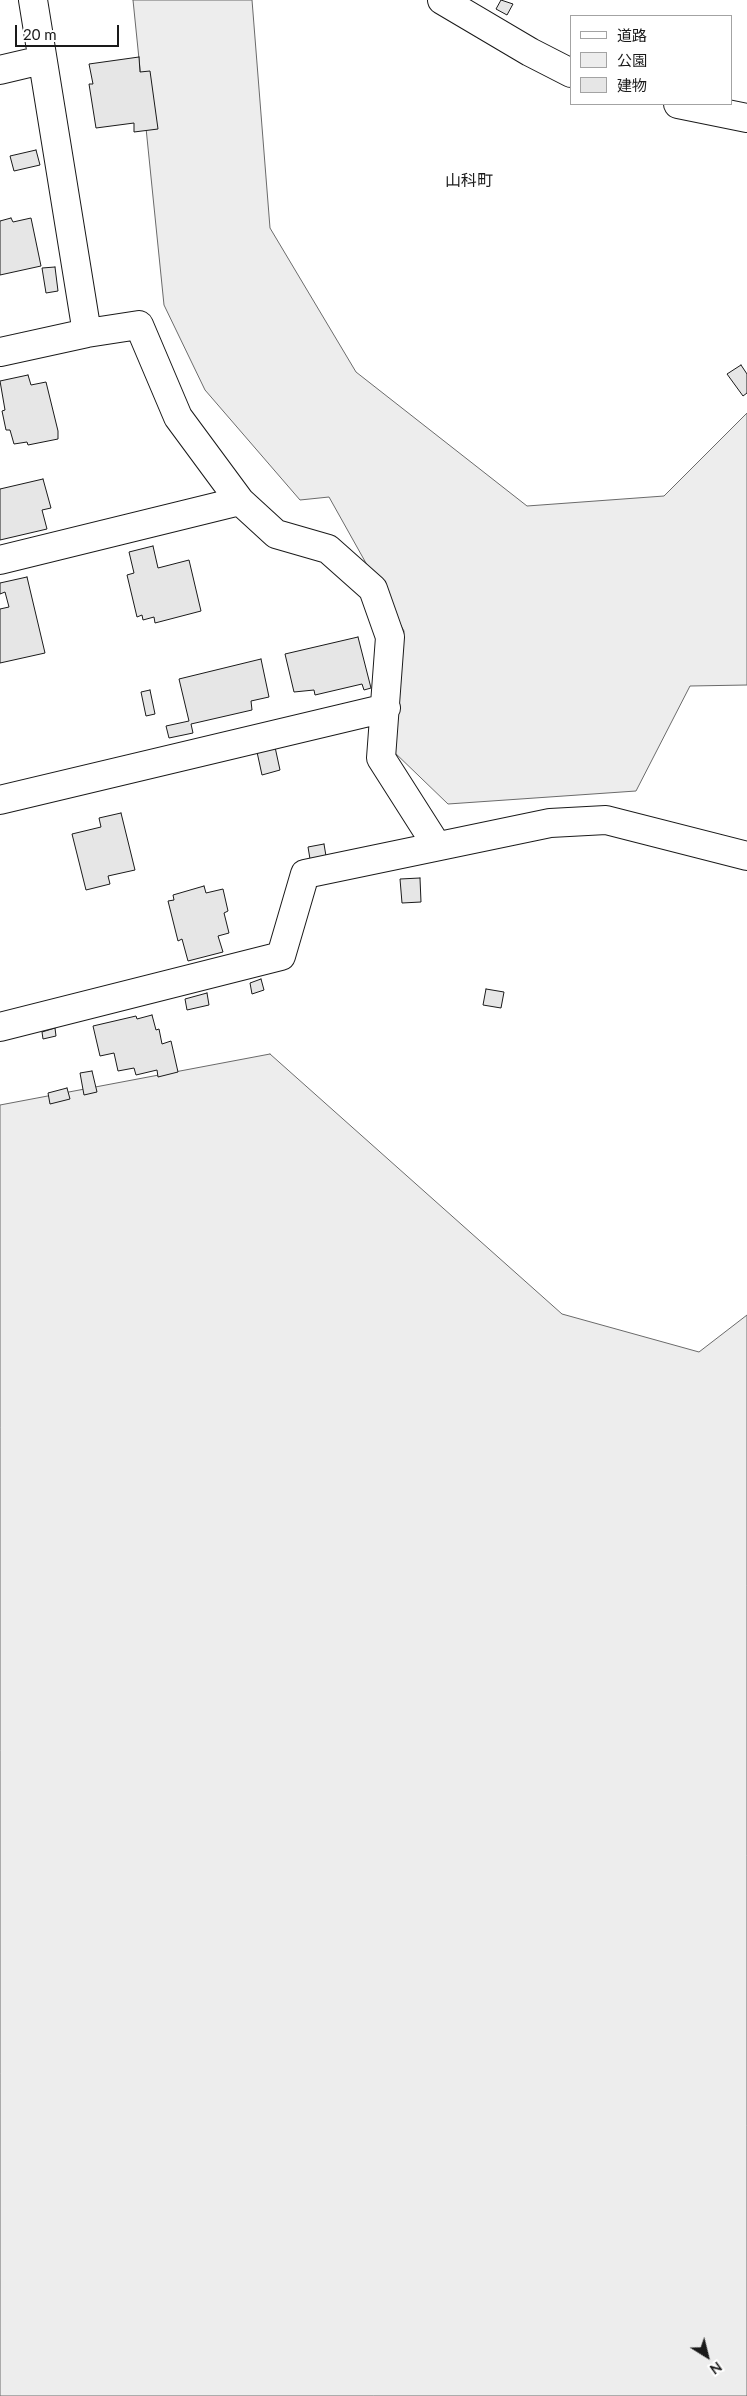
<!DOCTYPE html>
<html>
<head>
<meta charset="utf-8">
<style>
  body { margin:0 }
  #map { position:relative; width:747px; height:2396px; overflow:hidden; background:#fff; font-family:Lato,"Noto Sans JP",sans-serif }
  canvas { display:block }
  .legend { position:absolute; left:570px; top:15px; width:162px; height:90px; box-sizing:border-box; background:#fff; border:1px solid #a3a3a3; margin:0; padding:6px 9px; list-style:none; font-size:15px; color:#1a1a1a }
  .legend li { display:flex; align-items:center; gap:10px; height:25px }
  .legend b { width:25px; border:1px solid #a3a3a3 }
  .north { position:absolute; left:682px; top:2331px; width:50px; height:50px; -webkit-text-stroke:4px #fff; paint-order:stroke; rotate:144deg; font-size:14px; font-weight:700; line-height:20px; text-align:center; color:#1a1a1a }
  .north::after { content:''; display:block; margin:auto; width:18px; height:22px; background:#1a1a1a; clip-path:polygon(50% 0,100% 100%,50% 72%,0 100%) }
  .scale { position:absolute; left:15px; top:25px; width:104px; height:22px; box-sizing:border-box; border:2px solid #1a1a1a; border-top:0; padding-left:6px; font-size:15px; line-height:18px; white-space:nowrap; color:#1a1a1a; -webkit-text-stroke:4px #fff; paint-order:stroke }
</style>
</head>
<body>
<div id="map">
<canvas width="747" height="2396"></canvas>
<ul class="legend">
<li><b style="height:6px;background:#fff"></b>道路</li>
<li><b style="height:14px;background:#ededed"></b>公園</li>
<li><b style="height:14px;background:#e6e6e6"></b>建物</li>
</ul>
<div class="north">N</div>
<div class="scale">20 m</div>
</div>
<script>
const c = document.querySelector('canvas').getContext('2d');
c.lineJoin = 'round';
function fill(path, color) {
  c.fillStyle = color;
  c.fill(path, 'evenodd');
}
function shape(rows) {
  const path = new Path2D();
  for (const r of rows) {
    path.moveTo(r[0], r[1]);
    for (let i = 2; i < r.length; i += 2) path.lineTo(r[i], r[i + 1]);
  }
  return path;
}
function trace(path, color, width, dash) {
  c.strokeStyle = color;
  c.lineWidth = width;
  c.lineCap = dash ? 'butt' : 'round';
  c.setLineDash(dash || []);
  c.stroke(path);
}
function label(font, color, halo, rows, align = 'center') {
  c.font = font + ' Lato,"Noto Sans JP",sans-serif';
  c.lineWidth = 4;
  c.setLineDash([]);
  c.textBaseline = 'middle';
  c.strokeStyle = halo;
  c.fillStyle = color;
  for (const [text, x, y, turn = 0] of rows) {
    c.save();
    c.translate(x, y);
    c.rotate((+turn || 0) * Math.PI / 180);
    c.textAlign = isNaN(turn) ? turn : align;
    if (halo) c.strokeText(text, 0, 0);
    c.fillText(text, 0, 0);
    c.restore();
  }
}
const green = shape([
  [133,0,252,0,270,228,356,372,527,506,664,496,747,413,747,685,690,686,636,791,448,804,392,750,404,631,329,497,300,500,205,390,164,305,133,0],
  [270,1054,562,1314,699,1352,747,1315,747,2396,0,2396,0,1105,270,1054]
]);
fill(green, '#ededed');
trace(green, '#6a6a6a', 1);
const building = shape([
  [501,0,513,4,507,15,496,9,501,0],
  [139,57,140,72,150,71,158,129,134,132,134,123,96,128,89,84,93,84,89,64,139,57],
  [36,150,40,165,14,171,10,156,36,150],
  [11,218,13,222,31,218,41,266,0,275,0,221,11,218],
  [55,267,58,291,46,293,42,268,55,267],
  [741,365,747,374,747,393,743,396,727,374,741,365],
  [28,375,31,385,46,382,58,431,58,439,28,445,27,442,14,444,10,430,6,430,2,411,5,410,0,381,28,375],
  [43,479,51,508,42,510,47,529,0,540,0,489,43,479],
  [153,546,158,568,189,560,201,611,155,623,154,617,143,620,142,615,137,617,127,575,134,573,129,552,153,546],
  [27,577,45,653,0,663,0,609,9,607,5,592,0,594,0,583,27,577],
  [358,637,371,688,364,690,362,684,315,695,314,690,294,692,285,654,358,637],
  [261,659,269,697,251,701,252,710,191,724,193,733,169,738,166,726,189,721,179,679,261,659],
  [150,690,155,714,146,716,141,692,150,690],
  [275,747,280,770,262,775,257,752,275,747],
  [121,813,135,870,108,876,110,884,86,890,72,834,101,827,99,818,121,813],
  [324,844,326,856,310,859,308,847,324,844],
  [420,878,421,902,402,903,400,879,420,878],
  [204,886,206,893,223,889,228,911,224,913,229,933,218,936,223,952,188,961,182,939,178,941,168,901,174,900,173,895,204,886],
  [261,979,264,990,252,994,250,983,261,979],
  [486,989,504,992,501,1008,483,1005,486,989],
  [207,993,209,1005,187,1010,185,999,207,993],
  [152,1015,156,1030,159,1029,162,1044,171,1041,178,1072,158,1077,157,1070,136,1075,134,1068,118,1071,114,1053,100,1056,93,1026,136,1016,137,1019,152,1015],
  [55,1028,56,1036,43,1039,42,1032,55,1028],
  [92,1071,97,1092,84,1095,80,1073,92,1071],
  [67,1088,70,1099,50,1104,48,1093,67,1088]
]);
fill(building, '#e6e6e6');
trace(building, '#1a1a1a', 1);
const minor = shape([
  [33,0,87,333],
  [442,0,530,52,571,73],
  [0,70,42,60],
  [678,104,747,118],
  [0,352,87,333,139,325,178,417,240,501,276,534,328,549,373,589,390,637,381,758,437,846],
  [0,560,240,501],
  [0,800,386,708],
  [0,1027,281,956,305,874,550,823,606,820,747,856]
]);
trace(minor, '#1a1a1a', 30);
trace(minor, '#fff', 28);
label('16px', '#1a1a1a', '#fff', [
  ["山科町",469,181]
]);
</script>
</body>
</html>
